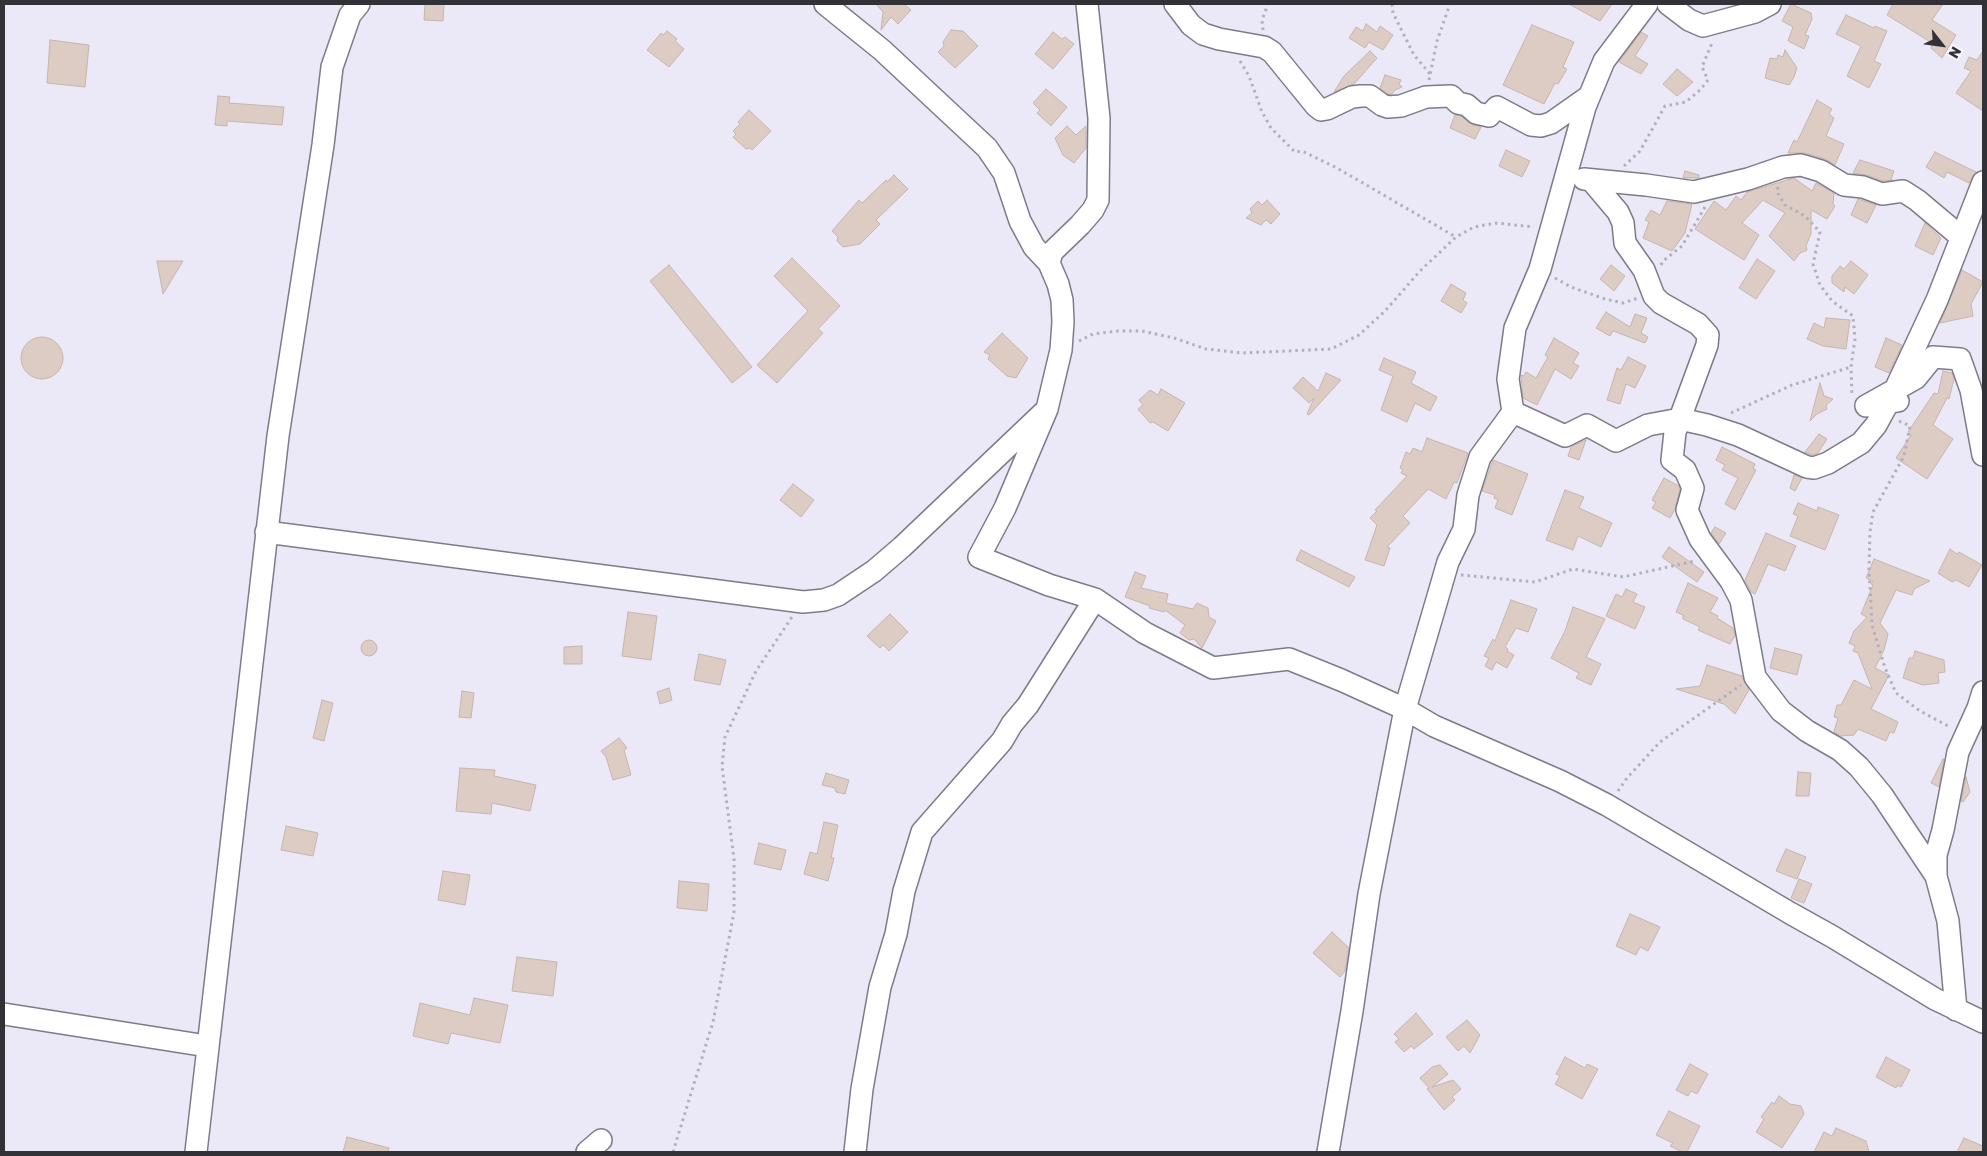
<!DOCTYPE html>
<html>
<head>
<meta charset="utf-8">
<style>
  body { margin:0 }
  #map { position:relative; width:1987px; height:1156px; overflow:hidden; background:#ebe8f8; font-family:"Golos Text",sans-serif }
  canvas { display:block }
  .frame { position:absolute; inset:0; border:5px solid #333138; pointer-events:none }
  .north { position:absolute; left:1917px; top:20px; width:50px; height:50px; -webkit-text-stroke:4px #f8f7fd; paint-order:stroke; rotate:120deg; font-size:14px; font-weight:700; line-height:20px; text-align:center; color:#333138 }
  .north::after { content:''; display:block; margin:auto; width:18px; height:22px; background:#333138; clip-path:polygon(50% 0,100% 100%,50% 72%,0 100%) }
</style>
</head>
<body>
<div id="map">
<canvas width="1987" height="1156"></canvas>
<div class="frame"></div>
<div class="north">N</div>
</div>
<script>
const c = document.querySelector('canvas').getContext('2d');
c.lineJoin = 'round';
function fill(path, color) {
  c.fillStyle = color;
  c.fill(path, 'evenodd');
}
function shape(rows) {
  const path = new Path2D();
  for (const r of rows) {
    if (r.length === 3) {
      path.moveTo(r[0] + r[2], r[1]);
      path.arc(r[0], r[1], r[2], 0, 2 * Math.PI);
      continue;
    }
    path.moveTo(r[0], r[1]);
    for (let i = 2; i < r.length; i += 2) path.lineTo(r[i], r[i + 1]);
  }
  return path;
}
function trace(path, color, width, dash) {
  c.strokeStyle = color;
  c.lineWidth = width;
  c.lineCap = dash ? 'butt' : 'round';
  c.setLineDash(dash || []);
  c.stroke(path);
}
const building = shape([
  [425,4,444,4,443,21,424,20,425,4],
  [876,4,904,4,911,10,898,24,891,17,881,30,883,12,876,4],
  [1569,4,1612,4,1600,21,1569,4],
  [1791,4,1811,13,1812,19,1805,35,1809,36,1804,49,1788,41,1793,27,1782,21,1791,4],
  [1893,4,1943,4,1932,20,1956,35,1942,58,1931,48,1932,43,1887,15,1893,4],
  [1846,15,1874,28,1875,26,1887,31,1874,61,1881,64,1869,88,1847,76,1861,46,1836,34,1846,15],
  [1366,24,1377,32,1380,26,1393,35,1383,50,1369,42,1365,48,1349,38,1356,27,1363,31,1366,24],
  [1532,25,1574,42,1563,67,1567,69,1558,84,1555,83,1544,104,1503,85,1532,25],
  [951,30,963,31,978,46,955,68,938,52,944,46,943,42,951,30],
  [667,31,677,39,675,41,684,49,669,67,647,50,661,33,663,35,667,31],
  [1053,32,1062,39,1065,37,1074,44,1053,69,1035,54,1053,32],
  [1641,32,1648,36,1635,56,1648,64,1641,74,1619,62,1641,32],
  [50,40,89,45,85,87,47,83,50,40],
  [1785,50,1797,68,1794,77,1789,85,1765,78,1770,58,1777,59,1778,55,1783,57,1785,50],
  [1370,51,1377,58,1354,84,1334,92,1344,76,1370,51],
  [1983,51,1983,111,1956,93,1971,71,1964,68,1969,57,1977,60,1983,51],
  [1677,69,1693,82,1677,96,1663,84,1677,69],
  [1385,75,1401,80,1399,84,1402,87,1395,90,1392,94,1388,94,1380,88,1385,75],
  [1046,89,1067,107,1051,126,1037,113,1040,110,1033,103,1046,89],
  [218,96,230,97,229,103,284,107,282,125,227,121,227,126,215,125,218,96],
  [1817,100,1832,109,1829,114,1834,118,1826,136,1844,144,1835,165,1825,159,1805,153,1788,153,1794,140,1797,142,1817,100],
  [749,110,771,131,752,150,750,148,746,149,733,137,736,134,733,131,740,124,738,122,749,110],
  [1455,115,1461,116,1473,125,1481,127,1475,139,1450,128,1455,115],
  [1067,126,1076,135,1086,126,1086,148,1074,163,1063,155,1055,138,1067,126],
  [1506,150,1530,161,1522,177,1499,166,1506,150],
  [1935,152,1976,172,1969,183,1947,172,1944,178,1926,167,1935,152],
  [1860,160,1894,171,1891,179,1893,180,1883,181,1867,175,1853,173,1860,160],
  [1685,171,1699,175,1699,178,1683,178,1685,171],
  [894,175,908,189,876,220,880,224,860,244,843,247,837,241,838,237,832,231,859,200,862,203,886,180,887,182,894,175],
  [1794,178,1812,191,1816,183,1834,193,1833,204,1835,206,1827,219,1811,210,1811,234,1806,246,1807,250,1800,253,1794,261,1769,236,1785,213,1763,200,1742,223,1759,235,1744,260,1695,229,1714,201,1726,210,1736,196,1741,200,1747,192,1794,178],
  [1858,199,1876,205,1867,223,1851,215,1858,199],
  [1267,200,1280,214,1271,224,1266,220,1261,225,1246,218,1252,213,1250,209,1258,201,1262,205,1267,200],
  [1667,201,1692,204,1685,233,1672,251,1643,238,1649,222,1645,220,1651,210,1660,215,1667,201],
  [1925,223,1941,238,1933,255,1915,246,1925,223],
  [792,258,840,306,818,329,823,333,777,383,757,365,808,311,774,276,792,258],
  [1757,259,1775,271,1756,299,1739,288,1757,259],
  [157,261,183,261,163,294,157,261],
  [1851,261,1868,275,1854,294,1845,287,1844,292,1832,283,1832,276,1840,266,1844,269,1851,261],
  [669,265,752,367,732,383,650,281,669,265],
  [1611,265,1625,276,1614,291,1600,279,1611,265],
  [1962,270,1983,282,1971,304,1973,316,1940,323,1962,270],
  [1451,284,1466,293,1463,300,1467,303,1461,313,1441,301,1451,284],
  [1606,312,1630,327,1635,314,1647,318,1641,333,1648,337,1645,343,1613,331,1610,336,1596,328,1606,312],
  [1826,318,1850,320,1846,349,1823,346,1807,339,1814,323,1824,328,1826,318],
  [1002,333,1028,358,1016,378,1007,376,988,359,990,355,984,352,1002,333],
  [42,358,21],
  [1554,338,1579,353,1573,363,1579,366,1571,379,1555,369,1537,405,1523,398,1521,375,1524,376,1526,372,1536,378,1548,357,1545,355,1554,338],
  [1886,338,1902,345,1889,373,1875,367,1886,338],
  [1628,357,1646,366,1635,388,1626,384,1620,404,1607,400,1617,368,1621,370,1628,357],
  [1384,358,1416,372,1411,383,1437,397,1430,411,1415,403,1407,422,1381,410,1393,376,1379,370,1384,358],
  [1943,371,1952,373,1954,379,1949,399,1947,398,1933,425,1953,439,1927,479,1896,458,1911,435,1908,432,1934,393,1938,394,1943,371],
  [1326,373,1341,380,1309,415,1307,414,1314,398,1309,403,1293,388,1303,377,1318,391,1326,373],
  [1820,383,1824,396,1833,399,1826,405,1827,409,1817,414,1810,421,1820,383],
  [1161,389,1185,403,1168,431,1153,422,1150,423,1138,409,1143,405,1139,400,1150,390,1158,395,1161,389],
  [1819,434,1827,439,1818,453,1813,455,1805,452,1819,434],
  [1427,438,1468,453,1457,483,1454,482,1446,499,1428,489,1403,516,1410,523,1387,547,1390,548,1384,566,1365,560,1377,525,1370,518,1377,511,1375,510,1407,476,1401,473,1403,470,1400,468,1406,452,1410,454,1413,448,1422,452,1427,438],
  [1586,440,1579,460,1568,456,1571,447,1586,440],
  [1722,447,1755,464,1753,469,1756,470,1735,510,1725,504,1738,478,1722,470,1725,465,1716,460,1722,447],
  [1493,460,1528,474,1512,515,1495,508,1498,500,1494,498,1495,495,1482,491,1493,460],
  [1794,475,1802,478,1795,491,1790,488,1794,475],
  [1664,478,1679,486,1680,489,1675,509,1670,518,1652,508,1656,502,1652,500,1664,478],
  [793,484,814,500,801,517,780,500,793,484],
  [1565,490,1584,497,1579,508,1612,523,1601,547,1578,536,1573,550,1546,540,1565,490],
  [1798,503,1817,511,1818,507,1839,515,1825,550,1790,536,1798,516,1793,514,1798,503],
  [1715,527,1726,533,1719,544,1711,533,1715,527],
  [1766,533,1796,546,1785,571,1768,564,1755,594,1751,592,1745,580,1766,533],
  [1669,547,1704,572,1697,582,1662,557,1669,547],
  [1950,549,1957,554,1959,552,1982,565,1969,587,1956,580,1952,582,1938,573,1950,549],
  [1301,550,1355,577,1349,587,1296,560,1301,550],
  [1874,559,1930,581,1914,589,1912,595,1896,590,1880,623,1888,634,1884,650,1875,668,1889,675,1871,709,1898,722,1894,733,1890,732,1886,741,1858,729,1854,735,1841,736,1834,732,1838,718,1834,717,1837,705,1841,705,1854,680,1872,689,1858,653,1853,651,1855,646,1849,643,1854,631,1867,617,1861,614,1873,585,1871,584,1873,581,1866,578,1874,559],
  [1135,572,1146,576,1141,588,1168,594,1166,603,1193,609,1197,603,1208,608,1209,617,1216,621,1202,648,1194,639,1189,640,1180,633,1185,625,1165,610,1164,612,1149,608,1150,606,1125,597,1135,572],
  [1688,583,1718,598,1710,612,1718,616,1717,618,1733,628,1735,635,1730,644,1698,630,1700,627,1683,619,1683,615,1676,612,1688,583],
  [1626,589,1637,594,1633,602,1645,607,1635,629,1606,616,1616,594,1622,597,1626,589],
  [1511,600,1537,609,1528,632,1516,628,1505,647,1508,649,1507,651,1514,655,1507,668,1496,662,1492,670,1485,666,1489,658,1484,656,1493,639,1495,641,1511,600],
  [1573,607,1605,619,1586,657,1601,664,1591,685,1576,678,1579,673,1551,658,1565,631,1573,607],
  [628,612,657,616,651,660,622,656,628,612],
  [890,614,908,632,889,651,883,645,880,648,867,636,890,614],
  [369,648,8],
  [582,646,582,664,564,664,564,647,582,646],
  [1775,648,1802,655,1797,675,1770,668,1775,648],
  [1915,651,1944,660,1945,672,1938,673,1939,683,1923,685,1903,678,1909,658,1913,658,1915,651],
  [699,654,726,660,720,685,694,680,699,654],
  [1707,665,1742,676,1749,690,1735,714,1724,704,1676,689,1700,686,1707,665],
  [669,688,672,700,660,704,657,692,669,688],
  [462,691,474,693,471,718,459,717,462,691],
  [322,700,333,703,324,741,313,738,322,700],
  [619,738,627,748,624,750,631,775,613,780,606,757,601,751,619,738],
  [1943,759,1944,759,1939,787,1931,783,1943,759],
  [460,768,495,770,494,776,536,785,530,811,492,803,491,814,456,811,460,768],
  [1798,772,1811,773,1809,796,1796,796,1798,772],
  [826,773,849,780,845,794,836,792,835,788,822,785,826,773],
  [1966,777,1970,792,1963,802,1961,801,1966,777],
  [824,822,838,825,831,858,834,858,828,881,804,874,810,852,817,854,824,822],
  [286,826,318,833,313,856,281,850,286,826],
  [759,843,786,850,781,870,754,864,759,843],
  [1786,849,1806,857,1797,879,1776,871,1786,849],
  [443,871,470,875,465,905,438,900,443,871],
  [1799,879,1812,884,1804,903,1791,898,1799,879],
  [679,881,709,884,707,911,677,908,679,881],
  [1630,914,1660,927,1648,951,1640,947,1636,955,1616,946,1630,914],
  [1332,932,1349,948,1345,971,1340,977,1313,953,1332,932],
  [517,957,557,962,553,996,512,991,517,957],
  [474,998,508,1005,500,1043,451,1033,448,1044,413,1036,420,1003,470,1015,474,998],
  [1416,1013,1433,1034,1414,1049,1411,1046,1404,1052,1395,1042,1399,1039,1394,1034,1416,1013],
  [1467,1020,1480,1035,1470,1053,1464,1046,1458,1051,1446,1037,1467,1020],
  [1565,1057,1585,1068,1587,1064,1598,1069,1582,1099,1555,1084,1560,1076,1556,1074,1565,1057],
  [1886,1057,1910,1070,1901,1087,1897,1085,1896,1088,1876,1077,1886,1057],
  [1690,1064,1708,1074,1697,1094,1691,1091,1688,1096,1676,1090,1690,1064],
  [1440,1065,1448,1074,1432,1087,1453,1080,1461,1089,1452,1097,1455,1100,1444,1110,1427,1089,1429,1088,1420,1078,1432,1067,1440,1065],
  [1779,1096,1790,1104,1801,1106,1804,1114,1782,1148,1756,1132,1764,1119,1761,1117,1772,1102,1774,1104,1779,1096],
  [1669,1111,1700,1126,1687,1152,1682,1152,1670,1146,1673,1143,1656,1135,1669,1111],
  [1836,1128,1866,1141,1869,1152,1814,1152,1824,1132,1832,1136,1836,1128],
  [347,1137,389,1148,388,1152,343,1152,347,1137],
  [1964,1138,1983,1146,1983,1152,1957,1152,1964,1138]
]);
fill(building, '#ddccc4');
trace(building, '#c5b5ac', 1);
const minor = shape([
  [825,4,882,50,987,148,1004,173,1020,221,1034,247,1049,263],
  [1087,4,1099,118,1098,200,1093,210,1080,225,1052,252,1049,263,1058,284,1062,300,1063,322,1061,350,1047,409,1005,508,979,557,1049,585,1095,599,1145,633,1213,668,1289,659,1341,680,1405,709,1434,726,1560,781,1607,805,1790,913,1833,937,1935,999,1983,1022],
  [1175,4,1191,25,1203,34,1219,39,1264,47,1272,52,1316,106,1321,110,1327,109,1352,97,1361,96,1370,96,1382,105,1388,107,1401,106,1426,97,1451,96,1458,103,1467,105,1476,113,1489,116,1497,107,1531,125,1541,126,1551,123,1588,97],
  [1668,4,1689,20,1703,26,1755,12,1770,4],
  [1584,179,1646,185,1694,192,1748,179,1783,167,1801,165,1821,171,1844,185,1863,187,1882,194,1903,191,1917,200,1961,237],
  [1591,180,1618,212,1623,223,1625,243,1644,270,1654,296,1661,303,1698,324,1708,335,1707,345,1675,432,1672,460,1685,470,1693,488,1687,510,1700,539,1731,581,1741,600,1755,677,1781,711,1807,731,1840,750,1859,767,1882,795,1936,876],
  [1898,401,1866,406,1916,378,1933,357,1960,359,1971,390,1983,455],
  [1513,412,1565,436,1587,425,1616,441,1648,425,1680,419,1707,425,1738,435,1807,467,1814,468,1828,463,1861,443,1876,425,1893,394,1937,300,1983,182],
  [266,532,803,602,824,600,838,595,874,571,902,547,1043,413],
  [1956,1010,1948,921,1936,876,1936,855,1943,830,1958,752,1978,708,1983,692],
  [4,1014,207,1046],
  [196,1152,278,436,323,145,332,67,350,15,359,4],
  [587,1152,601,1140],
  [855,1152,862,1089,880,987,896,934,904,891,922,832,1002,741,1012,724,1028,705,1095,599],
  [1328,1152,1352,1011,1369,894,1405,709,1448,562,1464,529,1468,495,1480,457,1513,412,1508,379,1515,328,1540,269,1585,107,1604,61,1647,4]
]);
trace(minor, '#7e7b89', 24);
trace(shape([
  [1392,4,1393,13,1414,55,1430,74],
  [1263,30,1262,20,1268,4],
  [1240,61,1249,76,1262,112,1271,128,1295,152,1302,151,1337,168,1456,237],
  [1429,80,1437,41,1450,4],
  [1624,166,1640,151,1665,106,1686,102,1700,90,1708,80,1702,67,1712,43],
  [1778,187,1777,192,1785,205,1805,216,1820,232,1813,264,1820,285,1832,301,1853,316,1855,339,1851,367,1852,396],
  [1661,265,1663,261,1682,246,1705,207],
  [1555,278,1571,287,1605,299,1623,303,1638,298],
  [1079,341,1093,334,1118,331,1142,331,1174,338,1206,349,1242,353,1331,349,1359,335,1385,311,1420,271,1456,237,1474,227,1496,223,1534,227],
  [1731,413,1792,385,1851,367],
  [1899,421,1910,426,1904,456,1873,512,1870,532,1869,569,1872,625,1885,668,1896,693,1920,711,1950,727],
  [1461,575,1535,582,1573,569,1623,577,1695,561],
  [1618,791,1627,778,1660,742,1741,685],
  [673,1152,713,1022,734,912,734,859,722,766,725,737,756,671,792,617]
]), '#b2afbc', 3, [2.5, 4]);
trace(minor, '#fff', 21);
</script>
</body>
</html>
